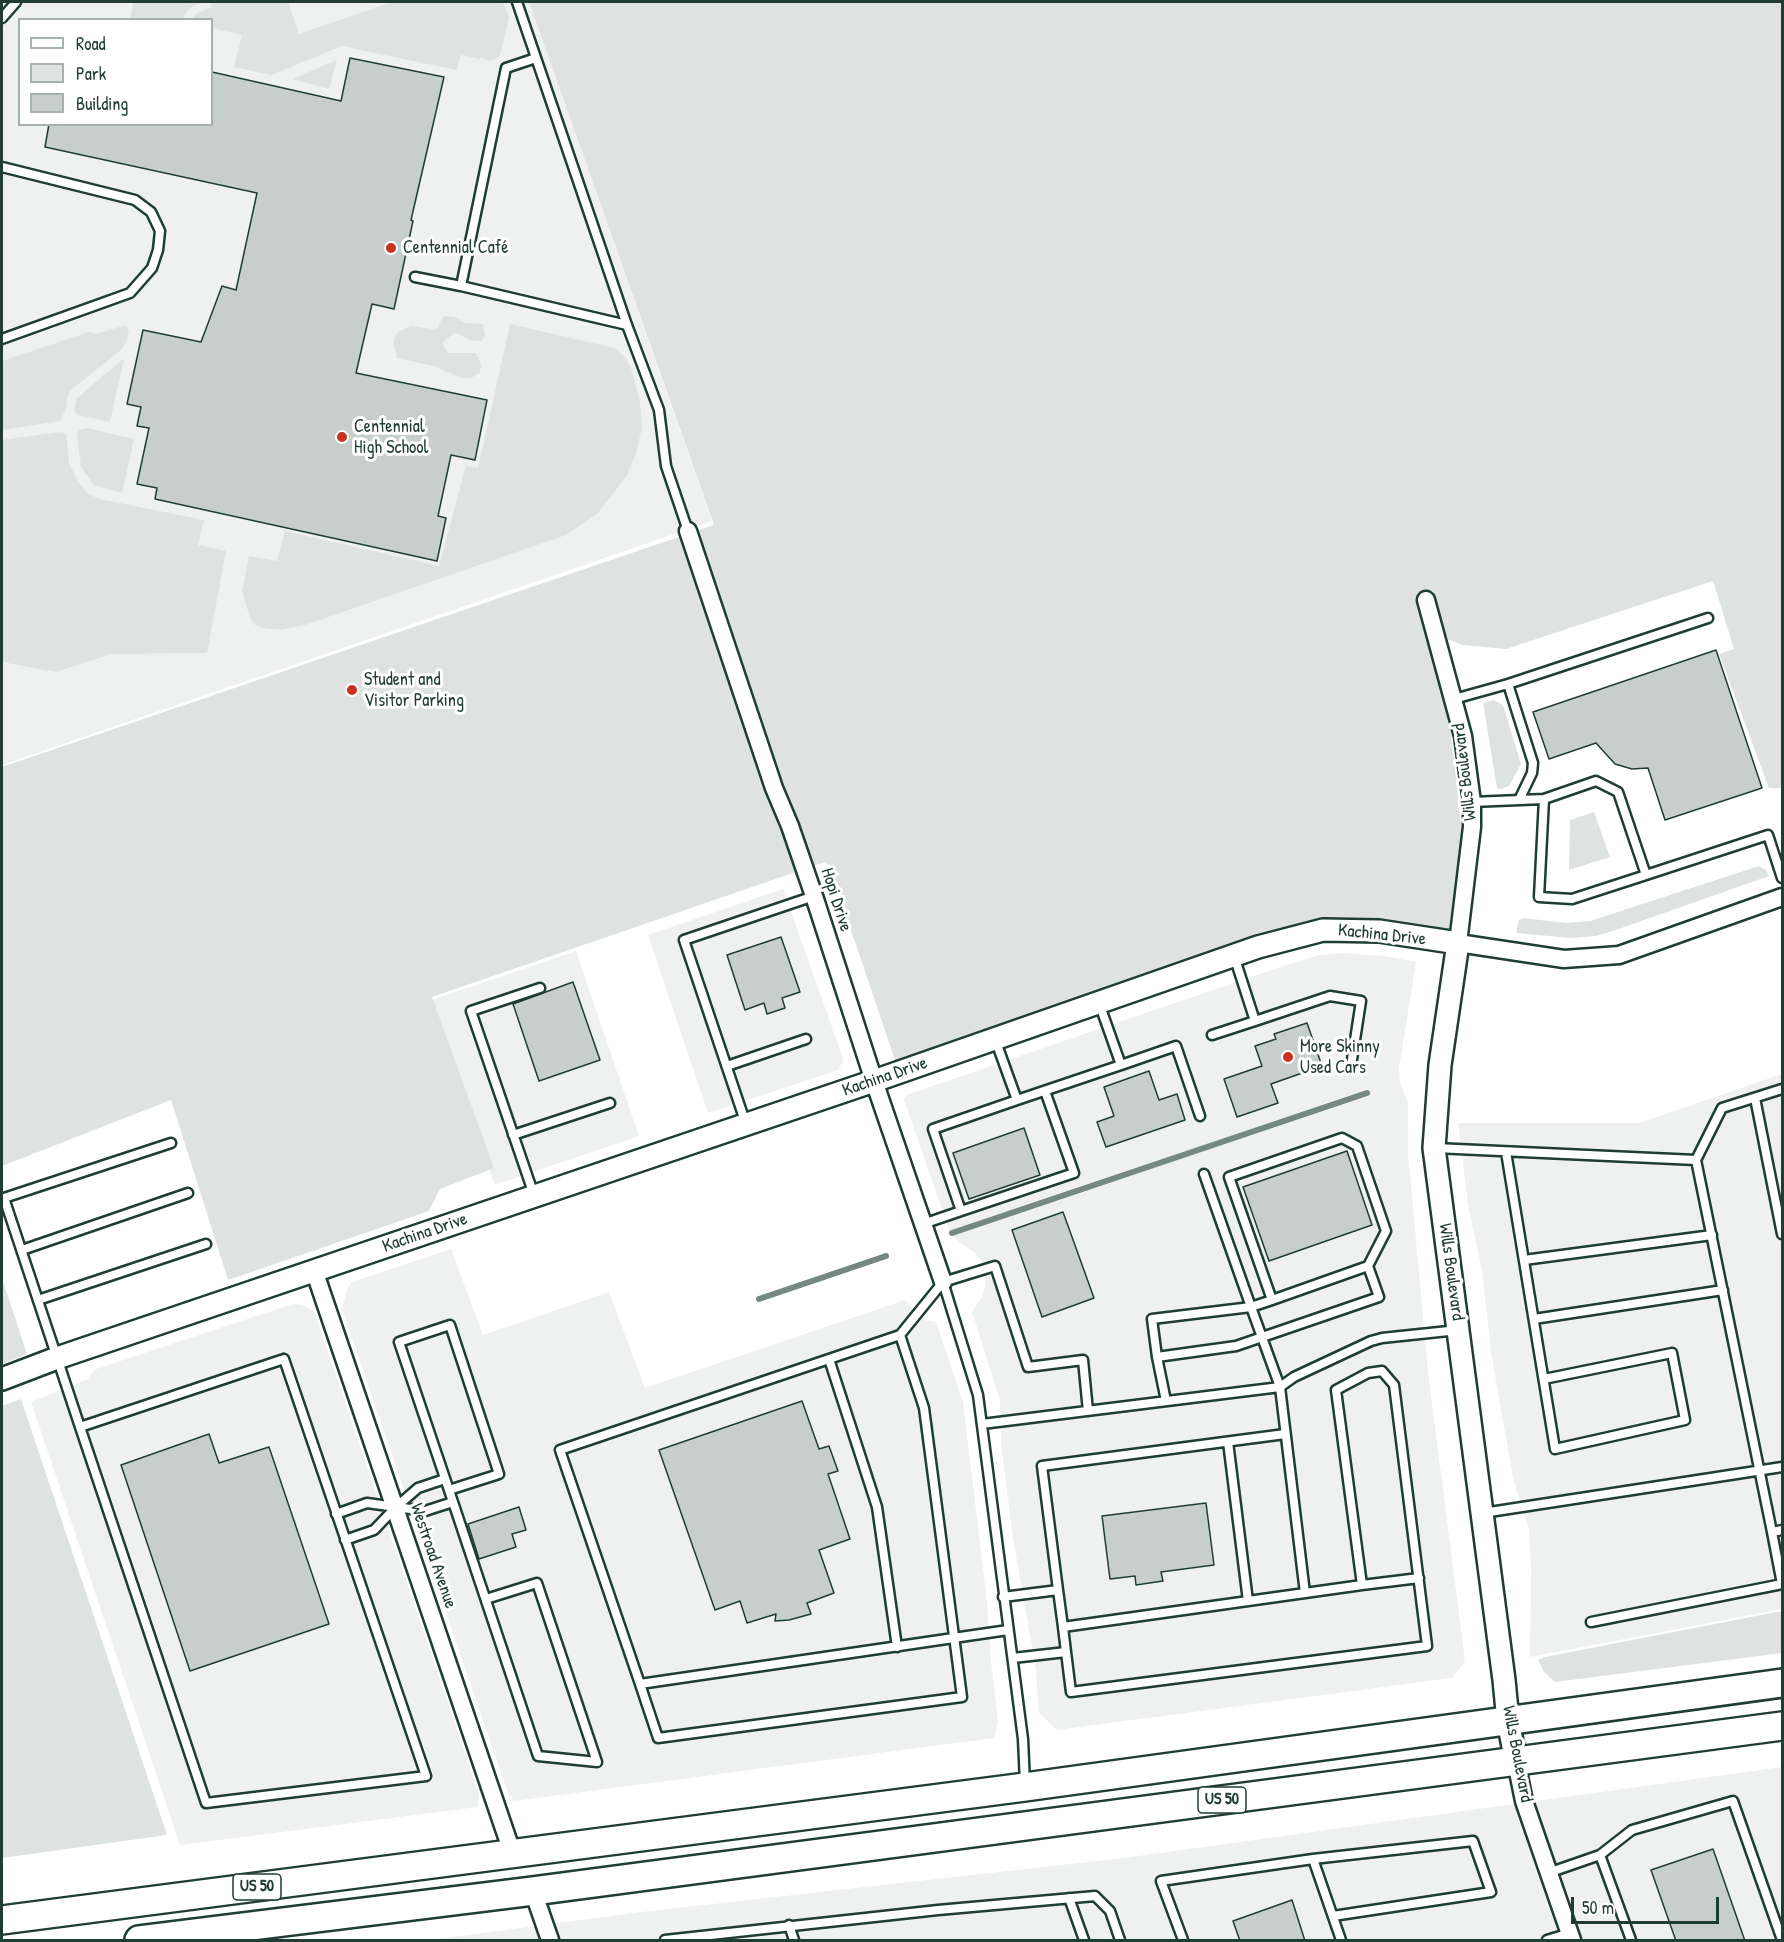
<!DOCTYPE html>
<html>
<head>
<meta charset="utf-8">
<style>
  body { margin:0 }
  #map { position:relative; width:1784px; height:1942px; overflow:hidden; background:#fff; font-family:"Patrick Hand",sans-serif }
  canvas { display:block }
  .frame { position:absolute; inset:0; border:3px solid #1f3d34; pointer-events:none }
  .legend { position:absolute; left:18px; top:18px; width:195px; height:108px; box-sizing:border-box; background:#fff; border:2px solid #a5b1ae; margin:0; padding:8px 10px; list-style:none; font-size:18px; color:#1f3d34 }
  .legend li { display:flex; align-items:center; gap:12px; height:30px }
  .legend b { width:30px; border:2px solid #a5b1ae }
  .scale { position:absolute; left:1571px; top:1897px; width:148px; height:27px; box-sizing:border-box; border:3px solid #1f3d34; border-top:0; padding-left:8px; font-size:18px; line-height:21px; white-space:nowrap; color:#1f3d34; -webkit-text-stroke:4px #fff; paint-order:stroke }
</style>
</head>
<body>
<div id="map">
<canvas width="1784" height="1942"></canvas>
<div class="frame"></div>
<ul class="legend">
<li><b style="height:8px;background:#fff"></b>Road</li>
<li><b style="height:16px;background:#dee3e2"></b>Park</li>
<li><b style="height:16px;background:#c7cfcc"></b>Building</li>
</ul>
<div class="scale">50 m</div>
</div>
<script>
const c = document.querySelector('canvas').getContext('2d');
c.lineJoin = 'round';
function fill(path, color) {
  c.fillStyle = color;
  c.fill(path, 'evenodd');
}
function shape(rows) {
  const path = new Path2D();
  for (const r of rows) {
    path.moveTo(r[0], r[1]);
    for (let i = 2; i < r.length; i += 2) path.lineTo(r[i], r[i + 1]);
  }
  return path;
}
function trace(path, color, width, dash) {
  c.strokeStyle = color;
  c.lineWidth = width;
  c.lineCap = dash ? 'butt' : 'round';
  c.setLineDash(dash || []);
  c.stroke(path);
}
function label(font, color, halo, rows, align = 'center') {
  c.font = font + ' "Patrick Hand",sans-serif';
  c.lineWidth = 6;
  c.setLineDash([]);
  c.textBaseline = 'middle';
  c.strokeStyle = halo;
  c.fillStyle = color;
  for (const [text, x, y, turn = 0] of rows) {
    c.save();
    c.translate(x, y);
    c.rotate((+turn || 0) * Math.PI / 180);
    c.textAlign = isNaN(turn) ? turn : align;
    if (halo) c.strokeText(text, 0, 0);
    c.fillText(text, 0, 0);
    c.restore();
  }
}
fill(shape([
  [2,2,529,2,712,521,2,765],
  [20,20,212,20,212,124,20,124],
  [783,889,843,1058,842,1063,838,1070,708,1113,648,935],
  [576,951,639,1136,495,1185,432,1000],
  [1340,953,1385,956,1416,962,1399,1069,1400,1083,1408,1103,1408,1152,1428,1372,1465,1661,1452,1678,1057,1730,1039,1713,1036,1670,1013,1538,1001,1443,1000,1400,972,1312,982,1297,985,1286,985,1275,981,1261,975,1253,954,1238,949,1229,904,1100,906,1095,912,1093,1289,964,1320,955],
  [1782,1074,1782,1609,1530,1657,1531,1570,1529,1530,1513,1478,1491,1352,1482,1271,1468,1204,1458,1123,1639,1123],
  [451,1249,483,1335,609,1292,645,1388,905,1300,925,1320,936,1322,963,1402,987,1602,991,1661,998,1722,994,1738,514,1801,508,1793,342,1309,347,1289,352,1282],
  [293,1304,305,1306,314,1311,479,1794,478,1807,180,1845,31,1402,88,1379,91,1373,96,1369],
  [1782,1767,1782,1940,429,1940,641,1912,1124,1858]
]), '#eef1f0');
fill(shape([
  [133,2,205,2,193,6,187,11,183,19,126,19,130,18],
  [210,2,288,2,299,34,392,2,503,2,509,17,500,56,497,59,487,61,481,57,480,59,461,55,456,70,342,46,271,75,234,67,242,35,212,28,212,20,192,19,197,13,212,7],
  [529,2,1782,2,1782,790,1780,788,1769,788,1719,654,1734,649,1713,581,1506,649,1463,645,1442,637,1429,645,1449,715,1465,861,1452,934,1340,931,897,1066,833,877,840,874,825,862,432,997,494,1168,440,1189,429,1211,228,1280,171,1100,2,1166,2,767,714,525],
  [337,60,329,89,292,79],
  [443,316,454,317,466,323,483,324,485,335,482,341,470,340,458,334,454,333,443,342,445,349,449,353,476,353,481,365,480,373,471,378,462,378,433,366,397,358,394,346,394,339,398,332,411,326,432,329,438,328],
  [510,324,614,348,624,356,631,368,640,402,642,427,636,454,626,477,598,513,566,535,305,625,281,630,264,628,255,625,250,618,242,591,249,556,277,561,285,531,439,566,466,466,478,468],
  [126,325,129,332,126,342,122,349,71,390,67,397,66,409,60,421,2,430,2,361,89,332,96,334],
  [124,358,110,422,78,415,74,410,76,399],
  [87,428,134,439,122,493,94,485,81,467,77,434,79,430],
  [60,432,66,434,69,463,79,483,88,494,100,499,204,520,198,545,226,551,207,653,112,654,56,672,2,662,2,440],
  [1494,700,1503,705,1521,764,1509,786,1501,789,1497,788,1483,703],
  [1594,812,1610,857,1569,870,1570,820],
  [1759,866,1766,870,1769,876,1613,931,1596,936,1571,938,1516,933,1519,920,1523,918,1566,923,1590,921],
  [2,1278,27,1354,2,1364],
  [21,1399,167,1835,2,1858,2,1406],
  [1782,1611,1782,1653,1555,1682,1544,1672,1538,1660,1545,1657]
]), '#dee3e2');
trace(shape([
  [952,1233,1367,1093],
  [759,1299,886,1256]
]), '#758883', 6);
const building = shape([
  [350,58,444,77,411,220,413,221,394,309,372,304,356,373,487,400,475,460,451,455,438,516,446,518,437,561,155,499,157,488,137,484,149,428,137,426,141,407,127,404,143,330,201,342,222,286,236,290,257,193,45,147,49,124,212,124,212,72,341,101,350,58],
  [1716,650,1762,788,1665,820,1648,768,1632,769,1615,764,1596,743,1549,759,1533,712,1716,650],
  [781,937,800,992,782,998,785,1008,767,1014,764,1003,745,1010,727,955,781,937],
  [573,982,600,1060,539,1081,513,1004,573,982],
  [1307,1023,1322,1066,1271,1084,1278,1103,1237,1117,1224,1079,1262,1066,1255,1046,1276,1039,1274,1034,1307,1023],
  [1149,1071,1159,1100,1177,1094,1185,1120,1106,1147,1097,1122,1114,1116,1104,1087,1149,1071],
  [1024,1128,1040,1175,969,1199,953,1153,1024,1128],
  [1347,1151,1372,1225,1269,1261,1243,1187,1347,1151],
  [1063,1212,1094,1298,1042,1317,1012,1230,1063,1212],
  [802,1401,819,1449,829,1446,838,1471,828,1474,850,1539,819,1550,834,1593,807,1603,811,1614,789,1620,775,1621,776,1614,747,1623,740,1601,715,1610,659,1450,802,1401],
  [209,1434,219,1463,269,1447,329,1624,190,1671,121,1465,209,1434],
  [1206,1503,1214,1565,1161,1572,1163,1581,1136,1585,1135,1576,1110,1579,1102,1516,1206,1503],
  [519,1507,526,1530,512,1534,516,1547,479,1559,468,1524,519,1507],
  [1713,1849,1745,1941,1676,1941,1651,1870,1713,1849],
  [1292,1900,1305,1941,1240,1941,1233,1921,1292,1900]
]);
fill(building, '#c7cfcc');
trace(building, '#1f3d34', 1.5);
const service = shape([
  [517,2,627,325,659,410,666,466,688,531],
  [2,18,16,2],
  [536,58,506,68,461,286,627,325],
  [2,167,135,200,151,212,160,231,158,250,152,268,130,293,2,339],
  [415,277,461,286],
  [1508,684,1708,618],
  [1454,699,1508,684,1533,763,1532,773,1519,800],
  [1472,802,1544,799],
  [1646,875,1618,792,1596,781,1544,799,1539,897,1572,899,1646,875,1768,835,1782,878],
  [1234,956,1255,1021,1330,996,1361,1001,1351,1066],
  [1212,1035,1255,1021],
  [1121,1065,1176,1046,1200,1116],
  [727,1066,806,1039],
  [1755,1098,1782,1234],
  [1017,1100,1121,1065,1099,1003],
  [746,1124,684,940,814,896],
  [513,1135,610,1103],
  [1435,1148,1696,1160,1772,1532],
  [1506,1152,1555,1449,1685,1420,1672,1353,1544,1379],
  [1696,1160,1722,1108,1782,1089],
  [1204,1174,1251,1307,1152,1319,1157,1357,1236,1346,1379,1297,1368,1266],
  [534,1195,471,1011,540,988],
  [961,1211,1074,1173,1045,1091],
  [923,1224,961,1211,933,1129,1017,1100,995,1039],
  [22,1250,188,1193],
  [1524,1260,1712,1235],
  [943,1282,978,1395,1023,1739,1025,1783],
  [38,1300,206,1244],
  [1534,1319,1723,1290],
  [1157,1357,1166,1401],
  [284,1359,426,1776,206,1803,80,1427,284,1359],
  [829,1359,877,1507,897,1647],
  [982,1424,1280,1387,1251,1307,1272,1300,1368,1266,1386,1231,1357,1146,1342,1138,1229,1177,1272,1300],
  [80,1427,4,1198,171,1143],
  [1228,1442,1248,1601],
  [445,1479,418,1488,396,1507,425,1511,453,1502],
  [449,1490,499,1474,450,1325,399,1342,453,1502,538,1756,597,1762,537,1583,486,1599],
  [1483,1513,1782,1467],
  [336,1514,367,1503,396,1507],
  [345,1540,374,1530,396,1507],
  [1782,1584,1772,1532,1782,1530],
  [1362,1585,1419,1578],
  [1058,1590,1042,1466,1285,1434],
  [1003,1597,1058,1590,1063,1627],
  [1591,1622,1782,1584],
  [1008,1630,640,1684,560,1450,900,1335,943,1282,995,1266,1028,1367,1083,1360,1088,1411],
  [1066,1652,1071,1692,1427,1646,1394,1385,1382,1371,1368,1373,1336,1390,1362,1585,1305,1593],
  [1013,1658,1066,1652,1063,1627,1305,1593,1280,1387,1294,1377,1371,1341,1382,1338,1458,1330],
  [640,1684,658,1738,962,1697,924,1408,900,1335],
  [1600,1855,1631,1940],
  [1313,1859,1473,1841,1491,1892,1333,1916],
  [1548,1873,1600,1855,1632,1830,1733,1801,1782,1940],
  [1069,1898,1084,1940],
  [789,1925,794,1940],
  [665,1940,938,1910,1095,1896,1110,1911,1120,1940],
  [1183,1940,1161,1881,1313,1859,1341,1940],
  [1547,1940,1570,1933]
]);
const minor = shape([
  [688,531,774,788,790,826,814,896,874,1081,943,1282],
  [1426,600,1463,736,1472,802,1472,827,1458,943,1564,959,1619,955,1782,897],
  [314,1270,513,1855],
  [1516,1762,1524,1801,1572,1940],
  [533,1891,550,1940]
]);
const tertiary = shape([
  [2,1379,57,1358,874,1081,1258,947,1323,930,1379,931,1458,943,1440,1065,1434,1148,1504,1680,1508,1721,1516,1762]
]);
const trunk = shape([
  [2,1920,1025,1787,1782,1683],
  [139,1940,533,1891,1782,1726]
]);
trace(service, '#1f3d34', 13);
trace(minor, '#1f3d34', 21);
trace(tertiary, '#1f3d34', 26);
trace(trunk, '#1f3d34', 32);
trace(service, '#fff', 8);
trace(minor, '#fff', 16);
trace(tertiary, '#fff', 21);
trace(trunk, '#fff', 27);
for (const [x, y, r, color] of [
  [391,248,6,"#c8321e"],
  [342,437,6,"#c8321e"],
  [352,690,6,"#c8321e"],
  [1288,1057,6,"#c8321e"]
]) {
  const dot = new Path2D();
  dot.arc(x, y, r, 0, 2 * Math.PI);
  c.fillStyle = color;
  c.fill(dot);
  trace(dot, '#fff', 2);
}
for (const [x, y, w] of [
  [1222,1800,48],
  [257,1887,48]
]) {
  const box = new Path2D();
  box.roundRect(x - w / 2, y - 13, w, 26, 4.5);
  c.fillStyle = '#fff';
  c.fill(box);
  trace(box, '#1f3d34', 1.5);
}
label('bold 16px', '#1f3d34', null, [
  ["US 50",1222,1800],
  ["US 50",257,1887]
]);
label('18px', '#1f3d34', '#fff', [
  ["Centennial Café",403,248],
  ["Centennial",354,427],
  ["High School",354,448],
  ["Student and",364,680],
  ["Visitor Parking",364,701],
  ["More Skinny",1300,1047],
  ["Used Cars",1300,1068]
], 'left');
label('18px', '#1f3d34', '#fff', [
  ["Wills Boulevard",1465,772,-97],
  ["Hopi Drive",836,900,72],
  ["Kachina Drive",1382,935,6],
  ["Kachina Drive",885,1077,-19],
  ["Kachina Drive",425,1233,-19],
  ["Wills Boulevard",1451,1272,82],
  ["Westroad Avenue",433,1556,71],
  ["Wills Boulevard",1517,1754,79]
]);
</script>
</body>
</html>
